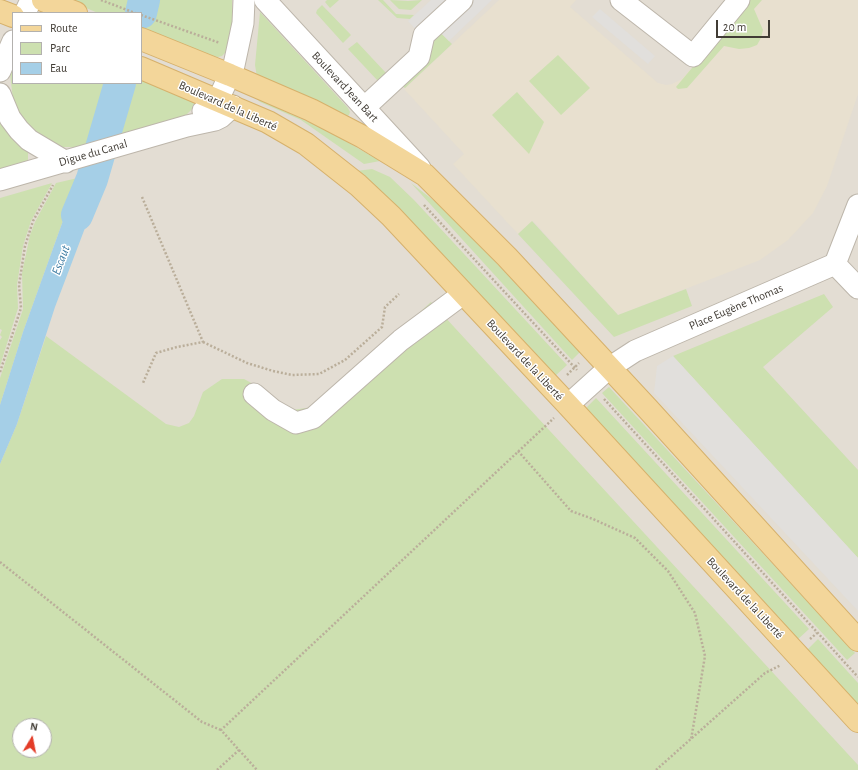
<!DOCTYPE html>
<html>
<head>
<meta charset="utf-8">
<style>
  body { margin:0 }
  #map { position:relative; width:858px; height:770px; overflow:hidden; background:#f0ece4; font-family:"Alegreya Sans",sans-serif }
  canvas { display:block }
  .legend { position:absolute; left:12px; top:12px; width:130px; height:72px; box-sizing:border-box; background:#fff; border:1px solid #b3b1ae; margin:0; padding:5px 7px; list-style:none; font-size:12px; color:#413c35 }
  .legend li { display:flex; align-items:center; gap:8px; height:20px }
  .legend b { width:20px; border:1px solid #b3b1ae }
  .north { position:absolute; left:12px; top:718px; width:40px; height:40px; box-sizing:border-box; background:#fff; border:1px solid #b3b1ae; border-radius:50%; rotate:10deg; font-size:11px; font-weight:700; line-height:16px; text-align:center; color:#413c35 }
  .north::after { content:''; display:block; margin:auto; width:14px; height:18px; background:#e33c28; clip-path:polygon(50% 0,100% 100%,50% 72%,0 100%) }
  .scale { position:absolute; left:716px; top:20px; width:54px; height:18px; box-sizing:border-box; border:2px solid #413c35; border-top:0; padding-left:5px; font-size:12px; line-height:14px; white-space:nowrap; color:#413c35; -webkit-text-stroke:3px #fff; paint-order:stroke }
</style>
</head>
<body>
<div id="map">
<canvas width="858" height="770"></canvas>
<ul class="legend">
<li><b style="height:5px;background:#f3d69a"></b>Route</li>
<li><b style="height:11px;background:#cde0b0"></b>Parc</li>
<li><b style="height:11px;background:#a5cfe7"></b>Eau</li>
</ul>
<div class="north">N</div>
<div class="scale">20 m</div>
</div>
<script>
const c = document.querySelector('canvas').getContext('2d');
c.lineJoin = 'round';
function fill(path, color) {
  c.fillStyle = color;
  c.fill(path, 'evenodd');
}
function shape(rows) {
  const path = new Path2D();
  for (const r of rows) {
    path.moveTo(r[0], r[1]);
    for (let i = 2; i < r.length; i += 2) path.lineTo(r[i], r[i + 1]);
  }
  return path;
}
function trace(path, color, width, dash) {
  c.strokeStyle = color;
  c.lineWidth = width;
  c.lineCap = dash ? 'butt' : 'round';
  c.setLineDash(dash || []);
  c.stroke(path);
}
function label(font, color, halo, rows, align = 'center') {
  c.font = font + ' "Alegreya Sans",sans-serif';
  c.lineWidth = 3;
  c.setLineDash([]);
  c.textBaseline = 'middle';
  c.strokeStyle = halo;
  c.fillStyle = color;
  for (const [text, x, y, turn = 0] of rows) {
    c.save();
    c.translate(x, y);
    c.rotate((+turn || 0) * Math.PI / 180);
    c.textAlign = isNaN(turn) ? turn : align;
    if (halo) c.strokeText(text, 0, 0);
    c.fillText(text, 0, 0);
    c.restore();
  }
}
fill(shape([
  [0,0,858,0,858,770,0,770],
  [13,13,141,13,141,83,13,83],
  [20,726,44,726,44,750,20,750]
]), '#e3ddd3');
fill(shape([
  [499,0,576,0,570,7,658,83,666,85,672,84,682,79,749,0,858,0,858,94,827,186,813,213,788,240,760,260,618,315,533,221,518,234,453,164,464,154,404,89]
]), '#e8e0cf');
fill(shape([
  [67,0,232,0,232,26,226,52,222,56,218,57,201,55,141,31,141,13,98,13],
  [327,0,339,0,330,8,325,2],
  [378,0,383,0,396,14,414,15,410,19,397,18],
  [390,0,408,1,422,0,411,10,399,9],
  [749,0,762,0,754,9,763,30,761,38,757,45,749,48,739,49,724,46,687,88,678,89,676,87],
  [322,5,351,35,343,43,316,13,317,10],
  [260,12,348,108,350,112,349,115,346,117,257,77,255,65],
  [440,32,452,44,405,88,399,83],
  [357,42,386,73,378,81,348,49],
  [558,55,590,88,561,115,529,81],
  [13,61,13,83,105,83,86,147,63,147,54,144,31,129,20,115,13,100,10,73],
  [141,80,191,100,194,103,193,108,186,115,178,119,119,137,134,83,141,83],
  [517,92,544,122,529,154,492,115],
  [256,98,330,132,380,161,364,164,301,120,260,102],
  [0,123,28,151,28,162,0,170],
  [372,169,390,177,414,200,567,365,554,377,356,171],
  [82,177,69,204,23,332,0,405,0,378,23,309,22,273,30,235,35,222,56,183],
  [52,183,31,221,23,246,17,285,18,308,0,366,0,340,2,337,0,335,2,330,0,329,0,198],
  [411,183,437,203,456,220,580,352,572,360],
  [532,221,618,315,686,289,692,306,614,337,518,234],
  [824,294,833,307,763,367,858,470,858,558,673,356],
  [431,302,858,765,858,770,0,770,0,464,17,424,46,336,166,424,179,427,189,423,194,416,203,392,222,379,244,379,257,386,267,396,292,410,313,407,330,394],
  [20,726,44,726,44,750,20,750],
  [609,387,855,653,847,660,602,393],
  [596,398,809,629,796,641,585,409],
  [818,639,858,683,858,708,806,651]
]), '#cde0b0');
fill(shape([
  [431,0,450,0,417,31,408,21],
  [474,0,492,0,449,41,440,32],
  [600,9,655,56,648,64,592,17],
  [673,356,858,558,858,611,654,393,657,366]
]), '#e1dfdc');
fill(shape([
  [132,0,159,0,156,11,132,2],
  [105,83,134,83,121,128,89,137],
  [107,170,55,307,17,424,0,464,0,405,23,332,69,204,82,177]
]), '#a5cfe7');
trace(shape([
  [141,13,144,0],
  [77,215,92,179,120,83]
]), '#a5cfe7', 32);
const minor = shape([
  [265,0,420,168],
  [621,0,693,56,739,0],
  [25,13,31,0],
  [0,71,13,41],
  [0,94,10,118,19,130,29,140,66,162],
  [365,107,419,57,424,35,462,0],
  [203,111,218,100,234,65,243,23,244,0],
  [0,180,187,126,215,120,221,117,233,106],
  [835,264,858,205],
  [835,264,858,288],
  [254,394,273,410,296,423,313,418,401,340,463,294],
  [568,405,609,368,635,351,835,264]
]);
const major = shape([
  [43,0,76,13],
  [0,11,13,16],
  [141,39,230,75,311,110,363,137,425,175,507,257,648,409,858,640],
  [141,68,268,122,306,144,358,185,391,216,568,405,858,721]
]);
trace(minor, '#bdb6ab', 23);
trace(major, '#d6b16c', 24);
trace(shape([
  [101,0,135,13],
  [141,15,220,43],
  [142,197,203,342,177,347,156,353,143,383],
  [424,205,577,370],
  [203,342,247,363,273,371,292,375,319,374,345,360,382,327,385,307,399,294],
  [0,372,21,308,19,285,25,246,33,221,53,185],
  [567,375,579,363],
  [604,399,858,677],
  [518,451,571,511,593,519,635,538,668,571,695,613,705,656,691,740],
  [0,562,202,722,221,730],
  [810,639,817,633],
  [239,750,257,770],
  [217,770,239,750,221,730,554,418],
  [656,770,765,673,781,665]
]), '#baae9a', 2.5, [2, 2]);
trace(minor, '#fff', 21);
trace(major, '#f3d69a', 22);
label('12px', '#413c35', '#fff', [
  ["Boulevard Jean Bart",345,87,47],
  ["Boulevard de la Liberté",228,106,24],
  ["Digue du Canal",93,153,-16],
  ["Place Eugène Thomas",736,307,-23],
  ["Boulevard de la Liberté",525,360,47],
  ["Boulevard de la Liberté",745,598,47]
]);
label('italic 13px', '#3a7aa1', '#fff', [
  ["Escaut",61,260,-69]
]);
</script>
</body>
</html>
